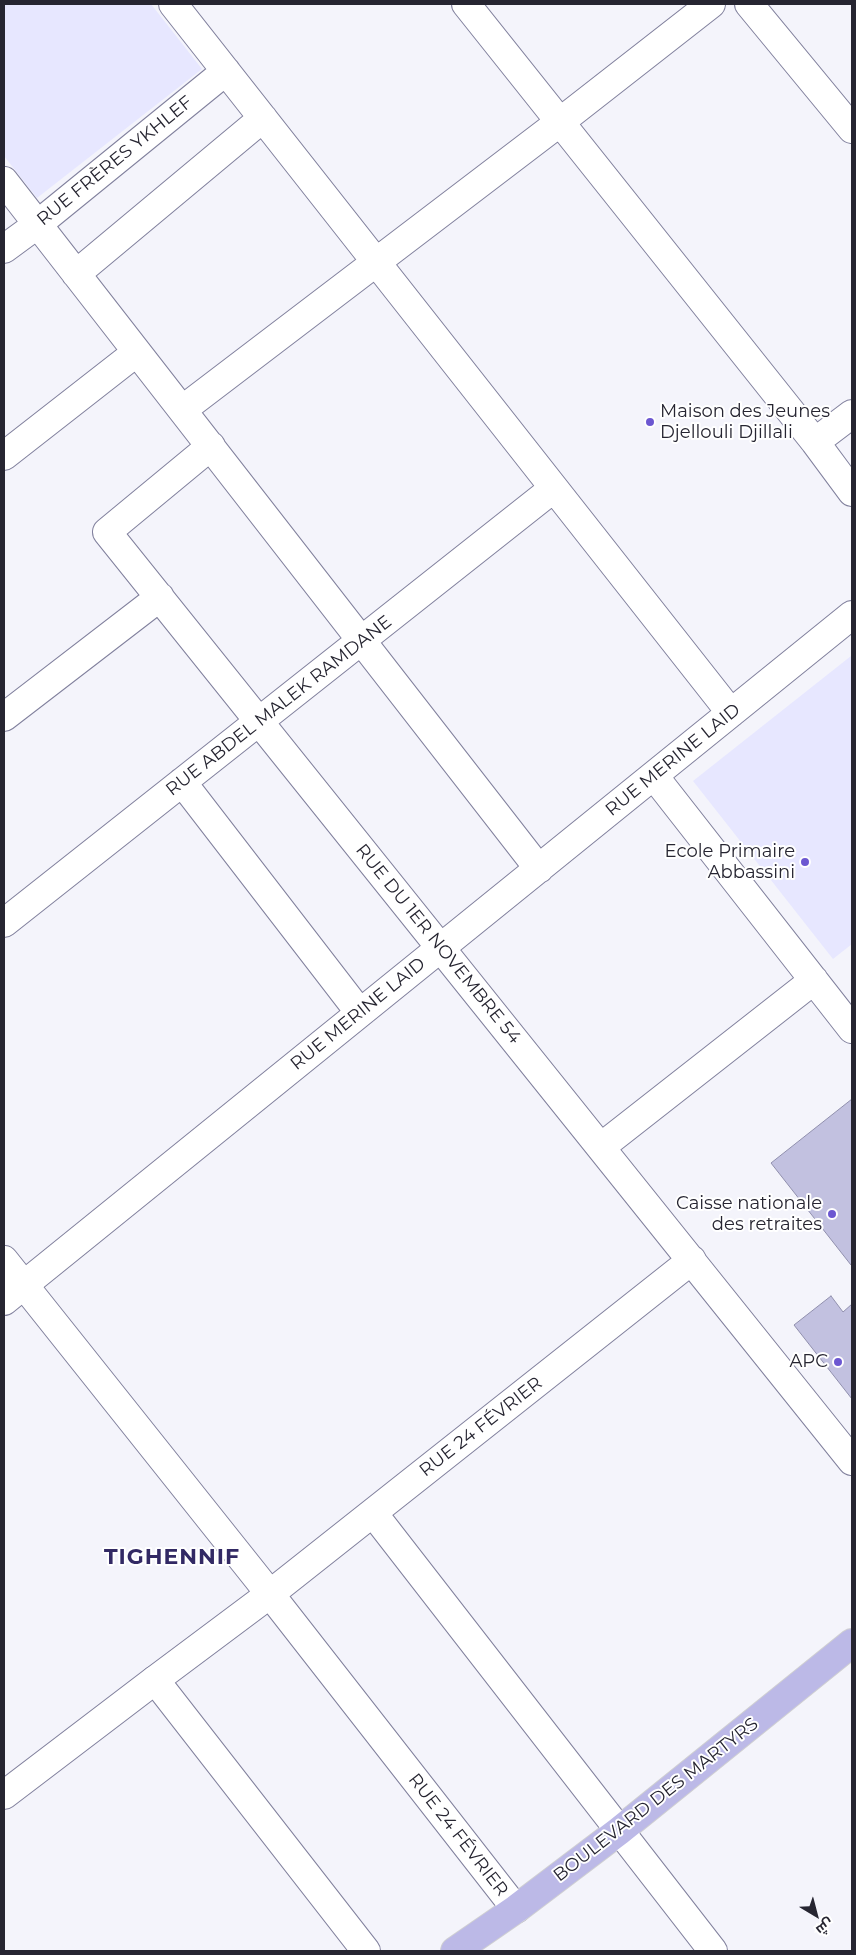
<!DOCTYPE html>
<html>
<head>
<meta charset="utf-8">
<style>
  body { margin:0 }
  #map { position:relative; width:856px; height:1955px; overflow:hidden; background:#f4f4fb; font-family:Montserrat,Cairo,sans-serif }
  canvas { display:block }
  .frame { position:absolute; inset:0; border:5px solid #262531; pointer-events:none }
  .north { position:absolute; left:791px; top:1890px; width:50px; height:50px; -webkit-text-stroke:4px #fff; paint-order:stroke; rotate:143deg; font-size:14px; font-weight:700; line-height:20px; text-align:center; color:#262531 }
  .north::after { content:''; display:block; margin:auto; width:18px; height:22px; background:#262531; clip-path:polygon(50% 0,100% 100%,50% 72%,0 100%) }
</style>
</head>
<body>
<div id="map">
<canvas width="856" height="1955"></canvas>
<div class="frame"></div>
<div class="north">ش</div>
</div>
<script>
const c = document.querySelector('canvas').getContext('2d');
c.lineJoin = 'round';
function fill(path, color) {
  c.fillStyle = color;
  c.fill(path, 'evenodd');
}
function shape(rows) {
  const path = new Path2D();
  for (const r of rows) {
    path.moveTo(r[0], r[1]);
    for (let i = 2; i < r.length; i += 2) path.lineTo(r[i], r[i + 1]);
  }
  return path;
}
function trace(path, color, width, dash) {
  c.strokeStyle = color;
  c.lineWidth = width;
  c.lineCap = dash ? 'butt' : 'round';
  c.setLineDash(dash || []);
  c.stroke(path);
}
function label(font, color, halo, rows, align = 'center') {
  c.font = font + ' Montserrat,sans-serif';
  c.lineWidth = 4;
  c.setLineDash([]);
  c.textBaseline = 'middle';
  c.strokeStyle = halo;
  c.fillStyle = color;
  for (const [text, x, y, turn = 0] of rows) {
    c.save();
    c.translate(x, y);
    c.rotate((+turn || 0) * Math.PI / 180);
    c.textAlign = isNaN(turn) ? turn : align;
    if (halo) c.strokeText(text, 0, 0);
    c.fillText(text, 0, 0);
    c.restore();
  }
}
fill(shape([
  [4,4,151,4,202,69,37,198,4,156],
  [851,656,852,944,833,959,693,781]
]), '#e7e7ff');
const building = shape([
  [852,1099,852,1264,851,1265,771,1163,852,1099],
  [831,1296,843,1312,852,1304,852,1399,794,1325,831,1296]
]);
fill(building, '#c2c1e0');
trace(building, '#908fad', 1);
const minor = shape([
  [173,4,731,713],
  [466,4,815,442,852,492],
  [749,4,852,129],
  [4,181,539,869],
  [4,249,38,224,226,71],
  [76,274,263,118],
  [182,410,560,122,711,4],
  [815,442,852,414],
  [211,446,107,532,852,1461],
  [4,456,137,352],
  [4,717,160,597],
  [654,776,852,1029],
  [182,782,360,1013],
  [4,923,554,488],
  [601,1147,814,980],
  [4,1301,852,615],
  [373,1513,713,1951],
  [4,1795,155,1680],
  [516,1909,270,1594,692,1260]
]);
const secondary = shape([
  [4,1260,270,1594,155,1680,366,1951]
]);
const primary = shape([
  [455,1951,516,1909,619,1831,852,1643]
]);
trace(minor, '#81809d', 30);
trace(secondary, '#81809d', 30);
trace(primary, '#cfcfd2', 30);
trace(minor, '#fff', 28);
trace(secondary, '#fff', 28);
trace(primary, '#bcb9e7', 28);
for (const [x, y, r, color] of [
  [650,422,5,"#6c57d1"],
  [805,862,5,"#6c57d1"],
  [832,1214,5,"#6c57d1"],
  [838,1362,5,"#6c57d1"]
]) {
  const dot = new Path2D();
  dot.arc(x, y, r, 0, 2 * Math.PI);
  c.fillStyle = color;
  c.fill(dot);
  trace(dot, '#fff', 2);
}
label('18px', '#262531', '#fff', [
  ["RUE FRÈRES YKHLEF",115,161,-39],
  ["RUE ABDEL MALEK RAMDANE",279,706,-38],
  ["RUE MERINE LAID",673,760,-39],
  ["RUE DU 1ER NOVEMBRE 54",438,944,51],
  ["RUE MERINE LAID",358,1014,-39],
  ["RUE 24 FÉVRIER",481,1427,-38],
  ["BOULEVARD DES MARTYRS",656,1800,-38],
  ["RUE 24 FÉVRIER",458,1835,52]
]);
label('18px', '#262531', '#fff', [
  ["Maison des Jeunes",660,412,"left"],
  ["Djellouli Djillali",660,433,"left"],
  ["Ecole Primaire",795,852],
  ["Abbassini",795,873],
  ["Caisse nationale",822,1204],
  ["des retraites",822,1225],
  ["APC",828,1362]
], 'right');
c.letterSpacing = '1px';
label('bold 22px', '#322964', '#fff', [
  ["TIGHENNIF",172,1558]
]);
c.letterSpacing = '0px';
</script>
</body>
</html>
